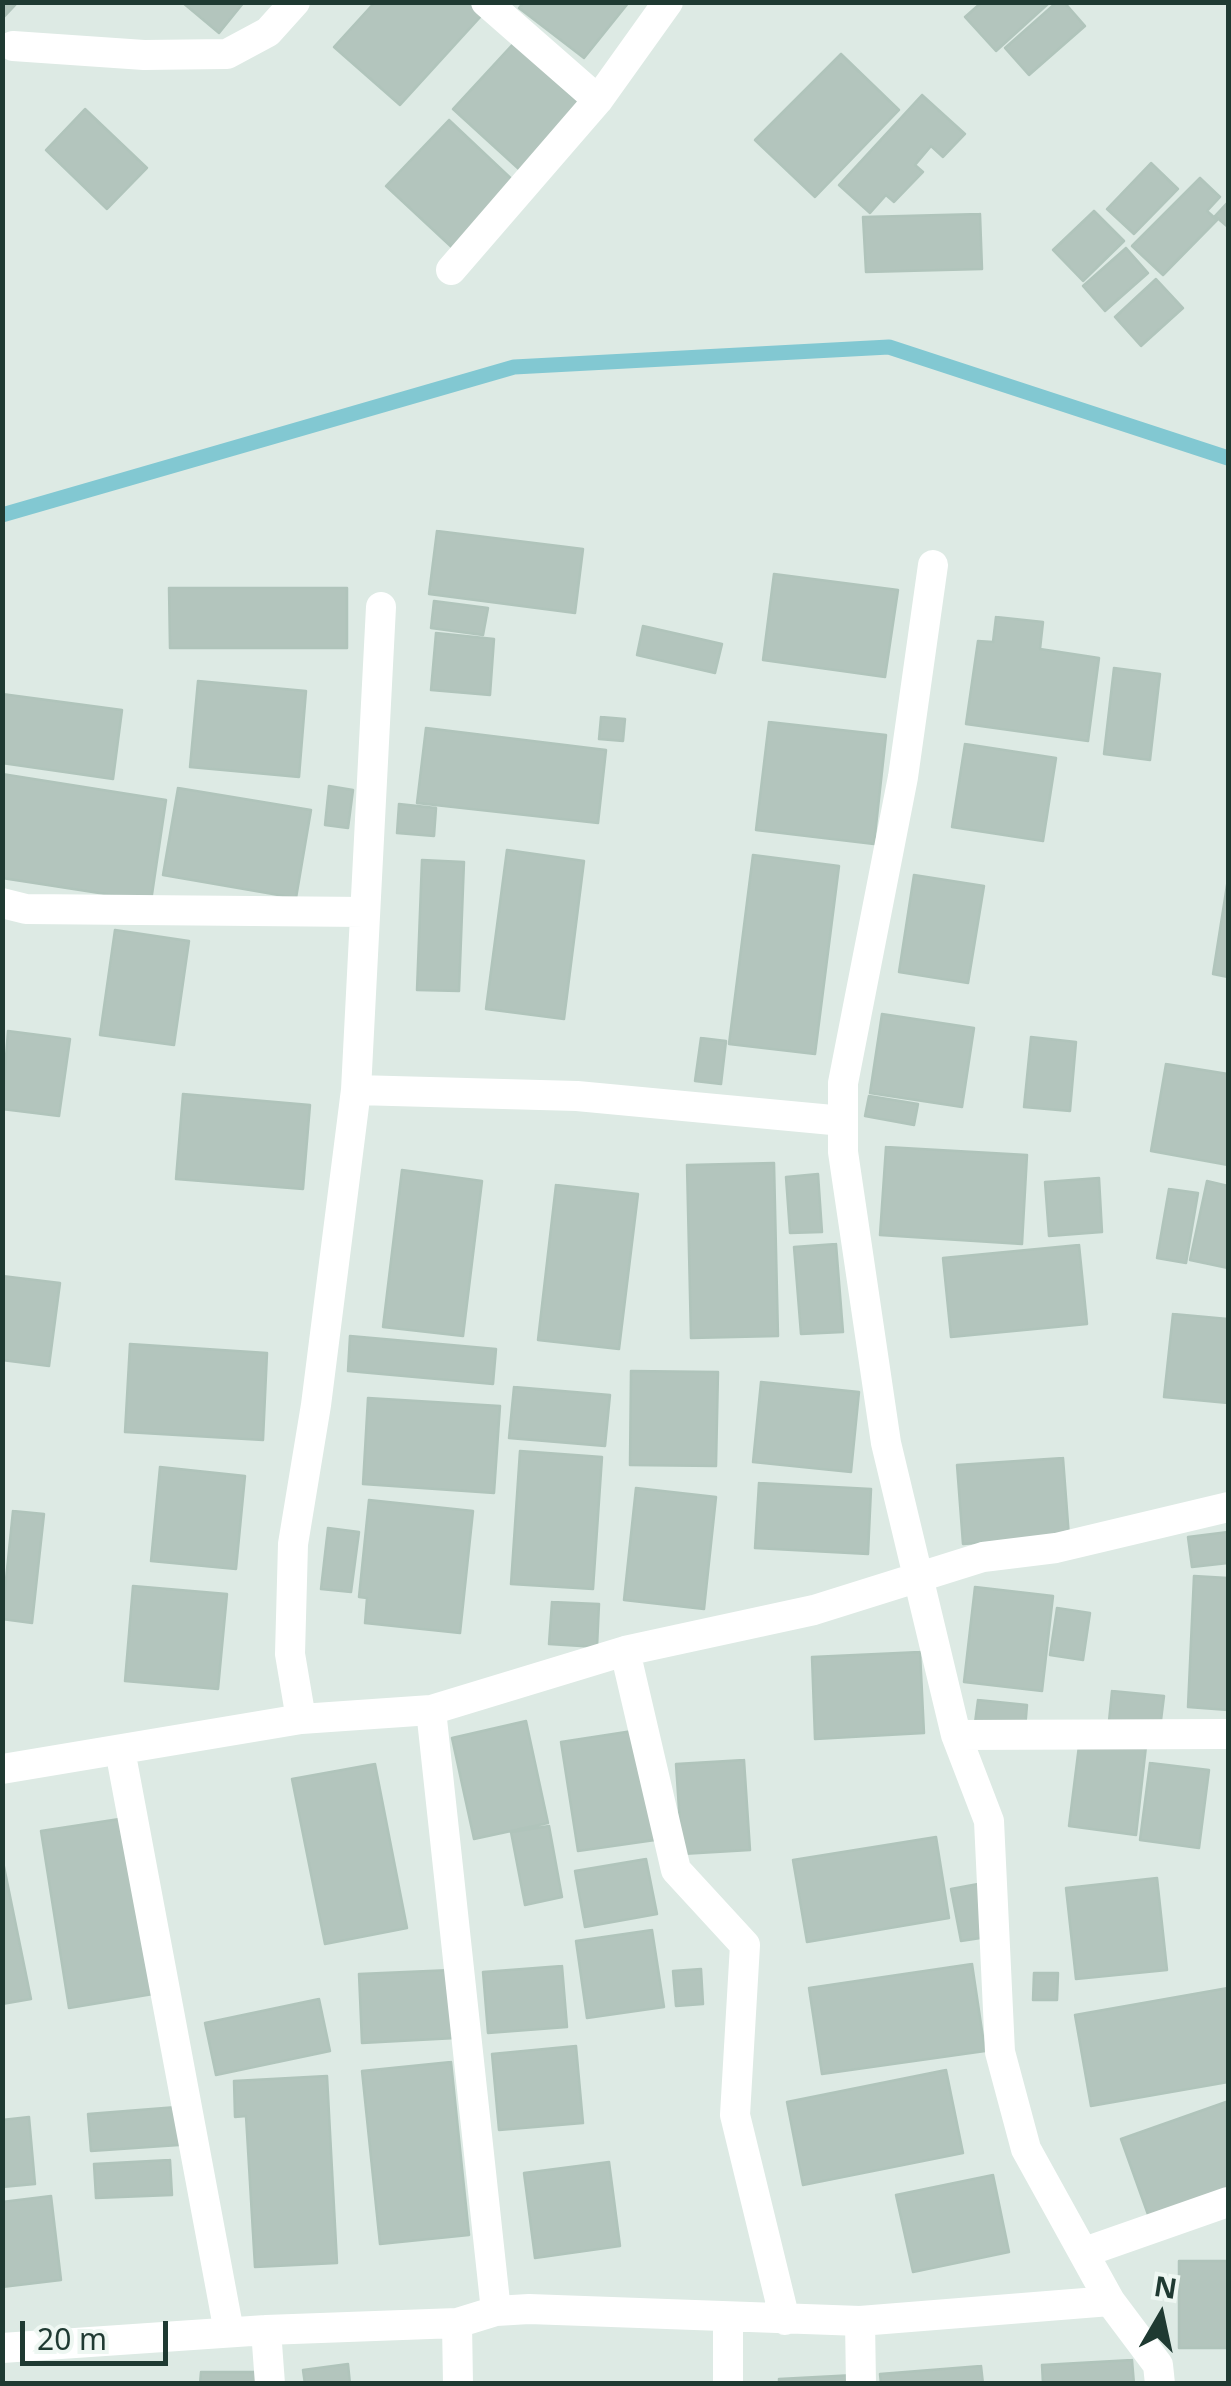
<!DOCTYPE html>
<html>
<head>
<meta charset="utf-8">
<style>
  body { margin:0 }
  #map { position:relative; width:1231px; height:2386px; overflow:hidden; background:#ddeae4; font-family:"Noto Sans",sans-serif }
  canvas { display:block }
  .frame { position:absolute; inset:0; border:5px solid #1f3a32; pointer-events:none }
  .north { position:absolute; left:1111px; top:2266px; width:100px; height:100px; -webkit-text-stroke:8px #eef7f2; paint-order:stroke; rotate:9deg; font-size:28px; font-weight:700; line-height:40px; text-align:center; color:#1f3a32 }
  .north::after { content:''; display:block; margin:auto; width:35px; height:45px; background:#1f3a32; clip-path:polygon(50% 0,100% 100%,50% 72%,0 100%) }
  .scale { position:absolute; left:20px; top:2321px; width:148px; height:45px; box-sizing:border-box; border:5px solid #1f3a32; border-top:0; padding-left:12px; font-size:30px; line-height:35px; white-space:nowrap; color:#1f3a32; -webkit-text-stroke:8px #eef7f2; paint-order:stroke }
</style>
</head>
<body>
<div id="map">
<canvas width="1231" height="2386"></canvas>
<div class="frame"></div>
<div class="north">N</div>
<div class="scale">20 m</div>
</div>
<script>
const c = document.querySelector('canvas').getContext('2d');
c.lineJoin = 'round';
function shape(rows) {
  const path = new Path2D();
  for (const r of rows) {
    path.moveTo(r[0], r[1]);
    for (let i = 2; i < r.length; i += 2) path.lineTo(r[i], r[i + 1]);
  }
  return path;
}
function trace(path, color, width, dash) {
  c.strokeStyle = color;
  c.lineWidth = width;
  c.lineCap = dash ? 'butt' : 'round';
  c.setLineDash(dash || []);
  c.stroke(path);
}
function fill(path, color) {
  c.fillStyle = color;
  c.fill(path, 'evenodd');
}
trace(shape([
  [2,515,514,367,889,347,1228,458]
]), '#82c8d2', 15);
const building = shape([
  [2,2,17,3,2,19,2,2],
  [182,2,244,2,219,33,182,2],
  [375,2,468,2,482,15,400,105,334,47,375,2],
  [524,2,629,2,584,58,519,8,524,2],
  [982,2,1050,2,996,51,965,17,982,2],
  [1057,2,1064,2,1085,26,1029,75,1005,48,1057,2],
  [514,43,581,105,521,171,453,109,514,43],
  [841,54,899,110,815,197,755,140,841,54],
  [922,95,965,134,943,157,931,146,915,165,923,172,894,202,886,195,870,213,839,185,922,95],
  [85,109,147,168,107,209,46,150,85,109],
  [449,120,520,187,458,253,386,186,449,120],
  [1151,163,1178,189,1134,234,1107,209,1151,163],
  [1200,178,1220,197,1207,211,1217,220,1163,275,1132,246,1200,178],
  [1228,202,1228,227,1215,216,1228,202],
  [1094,211,1124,241,1083,281,1053,250,1094,211],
  [980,214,982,269,866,272,863,217,980,214],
  [1126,248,1148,273,1105,311,1083,286,1126,248],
  [1156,279,1183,308,1141,346,1115,317,1156,279],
  [437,531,583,549,575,613,429,594,437,531],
  [774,574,898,590,885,677,763,660,774,574],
  [169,588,347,588,347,648,170,648,169,588],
  [434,601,488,608,483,635,431,628,434,601],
  [996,617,1043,622,1040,649,1099,658,1088,741,966,724,978,641,993,642,996,617],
  [643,626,722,644,715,673,637,655,643,626],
  [436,633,494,639,490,695,431,690,436,633],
  [1114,668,1160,674,1150,760,1104,754,1114,668],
  [198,681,306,691,299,777,190,767,198,681],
  [2,694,122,710,113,779,2,763,2,694],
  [601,717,625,719,623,741,599,739,601,717],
  [769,722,886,735,874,844,756,830,769,722],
  [426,728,606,750,598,823,417,803,426,728],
  [965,744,1056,758,1043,841,952,827,965,744],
  [2,774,166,800,151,901,2,878,2,774],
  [329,786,353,790,348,828,325,825,329,786],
  [178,788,311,810,296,898,163,875,178,788],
  [399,804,436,808,434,836,397,833,399,804],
  [507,850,584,861,564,1019,486,1009,507,850],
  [753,855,839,866,815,1054,729,1044,753,855],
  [422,860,464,862,459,991,417,990,422,860],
  [914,875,984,886,968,983,899,972,914,875],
  [1228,879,1228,977,1213,974,1228,879],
  [115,930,189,941,174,1045,100,1035,115,930],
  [882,1014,974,1028,962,1107,870,1093,882,1014],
  [8,1031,70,1039,59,1116,2,1109,8,1031],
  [1031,1037,1076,1042,1070,1111,1024,1107,1031,1037],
  [701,1038,726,1041,721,1084,695,1081,701,1038],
  [1166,1064,1228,1074,1228,1165,1151,1151,1166,1064],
  [183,1094,310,1105,303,1189,176,1179,183,1094],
  [869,1096,918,1104,914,1125,865,1116,869,1096],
  [886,1147,1027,1155,1022,1244,880,1235,886,1147],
  [774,1163,778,1336,691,1338,687,1165,774,1163],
  [402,1170,482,1181,463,1336,383,1327,402,1170],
  [818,1174,822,1232,790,1233,786,1177,818,1174],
  [1099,1178,1102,1232,1049,1236,1045,1182,1099,1178],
  [1207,1181,1228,1186,1228,1268,1190,1260,1207,1181],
  [556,1185,638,1194,619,1349,538,1340,556,1185],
  [1169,1189,1198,1193,1186,1263,1157,1258,1169,1189],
  [836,1244,843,1332,801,1334,794,1247,836,1244],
  [1079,1245,1087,1324,951,1337,943,1258,1079,1245],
  [2,1276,60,1283,49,1366,2,1360,2,1276],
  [1173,1314,1228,1319,1228,1403,1164,1397,1173,1314],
  [350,1336,496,1349,493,1384,348,1371,350,1336],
  [130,1344,267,1353,263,1440,125,1432,130,1344],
  [631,1371,718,1372,716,1466,630,1465,631,1371],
  [761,1382,859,1392,851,1472,753,1462,761,1382],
  [514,1387,610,1395,605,1446,509,1438,514,1387],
  [368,1398,500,1406,494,1493,363,1484,368,1398],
  [520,1451,602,1457,593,1589,511,1584,520,1451],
  [1063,1458,1069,1537,963,1544,957,1465,1063,1458],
  [160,1467,245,1476,236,1569,151,1561,160,1467],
  [759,1483,871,1489,868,1554,755,1548,759,1483],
  [636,1488,716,1497,704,1609,624,1600,636,1488],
  [369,1500,473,1511,460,1633,365,1623,367,1598,359,1597,369,1500],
  [13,1511,44,1514,32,1623,2,1619,13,1511],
  [328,1528,359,1532,351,1592,321,1589,328,1528],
  [1228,1532,1228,1563,1192,1567,1188,1537,1228,1532],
  [1194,1576,1228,1578,1228,1710,1188,1707,1194,1576],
  [133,1586,227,1594,218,1689,125,1681,133,1586],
  [975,1587,1053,1596,1042,1691,964,1682,975,1587],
  [552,1602,599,1604,597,1647,549,1644,552,1602],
  [1057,1608,1090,1613,1083,1660,1050,1655,1057,1608],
  [920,1652,924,1733,815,1739,812,1657,920,1652],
  [1112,1691,1164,1696,1160,1728,1109,1721,1112,1691],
  [978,1700,1027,1705,1025,1729,975,1723,978,1700],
  [526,1721,548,1823,474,1839,452,1738,526,1721],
  [639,1730,655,1840,578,1851,561,1742,639,1730],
  [1080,1738,1146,1746,1136,1835,1069,1826,1080,1738],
  [744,1760,750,1850,682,1854,676,1764,744,1760],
  [1150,1763,1209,1770,1199,1848,1140,1840,1150,1763],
  [375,1764,407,1928,325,1944,292,1779,375,1764],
  [126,1818,153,1994,69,2008,41,1831,126,1818],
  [549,1826,562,1897,525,1905,511,1832,549,1826],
  [936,1837,949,1918,807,1942,793,1860,936,1837],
  [2,1857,31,1999,2,2004,2,1857],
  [646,1859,657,1914,585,1927,575,1871,646,1859],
  [1157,1878,1167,1970,1076,1979,1066,1888,1157,1878],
  [978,1884,987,1937,961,1941,951,1889,978,1884],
  [652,1930,664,2007,587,2018,576,1941,652,1930],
  [972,1964,985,2051,822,2074,809,1988,972,1964],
  [562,1966,567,2027,488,2033,483,1972,562,1966],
  [701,1969,703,2004,676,2006,673,1971,701,1969],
  [452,1970,456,2038,362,2043,359,1974,452,1970],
  [1034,1973,1058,1973,1057,2000,1033,2000,1034,1973],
  [1228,1988,1228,2082,1091,2106,1075,2015,1228,1988],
  [319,1999,330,2051,216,2075,205,2023,319,1999],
  [576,2046,583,2123,499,2130,492,2054,576,2046],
  [451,2062,469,2235,380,2244,362,2071,451,2062],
  [946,2070,963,2153,803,2185,787,2102,946,2070],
  [327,2076,337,2263,255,2267,246,2116,235,2117,234,2081,327,2076],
  [1226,2102,1228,2192,1150,2220,1121,2139,1226,2102],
  [177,2107,179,2145,91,2151,88,2114,177,2107],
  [29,2117,35,2184,2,2187,2,2120,29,2117],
  [170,2160,172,2195,96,2198,94,2164,170,2160],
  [609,2162,620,2246,535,2258,524,2173,609,2162],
  [993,2175,1009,2252,913,2272,896,2195,993,2175],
  [51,2196,61,2280,2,2287,2,2202,51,2196],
  [1179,2261,1228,2261,1228,2348,1179,2348,1179,2261],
  [1132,2360,1134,2384,1043,2384,1042,2365,1132,2360],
  [348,2364,350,2384,305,2384,303,2370,348,2364],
  [981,2366,983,2384,881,2384,880,2374,981,2366],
  [201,2372,258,2372,257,2384,200,2384,201,2372],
  [855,2375,856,2384,779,2384,779,2379,855,2375]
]);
fill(building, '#b3c5bd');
trace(building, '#b0c4bb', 2.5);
trace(shape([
  [486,2,598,100],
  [13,46,144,55,227,54,268,32,295,2],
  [451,270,598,100,668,2],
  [933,565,903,777,843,1083,843,1152,886,1443,956,1735,989,1821,1000,2052,1026,2149,1110,2301,1158,2365,1160,2384],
  [2,903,26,909,365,912],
  [356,1090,577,1096,843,1121],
  [625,1651,676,1870,745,1945,735,2115,785,2320],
  [431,1710,496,2311],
  [301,1719,290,1654,293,1544,316,1405,356,1090,381,607],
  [956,1735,1228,1734],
  [120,1750,229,2332],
  [2,1769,301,1719,431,1710,625,1651,814,1610,983,1557,1056,1548,1228,1507],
  [1085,2252,1228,2202],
  [728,2317,728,2384],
  [860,2321,861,2384],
  [457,2323,458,2384],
  [266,2330,270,2384],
  [2,2348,266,2330,457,2323,496,2311,529,2309,860,2321,1110,2301]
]), '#fff', 30);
</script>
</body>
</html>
